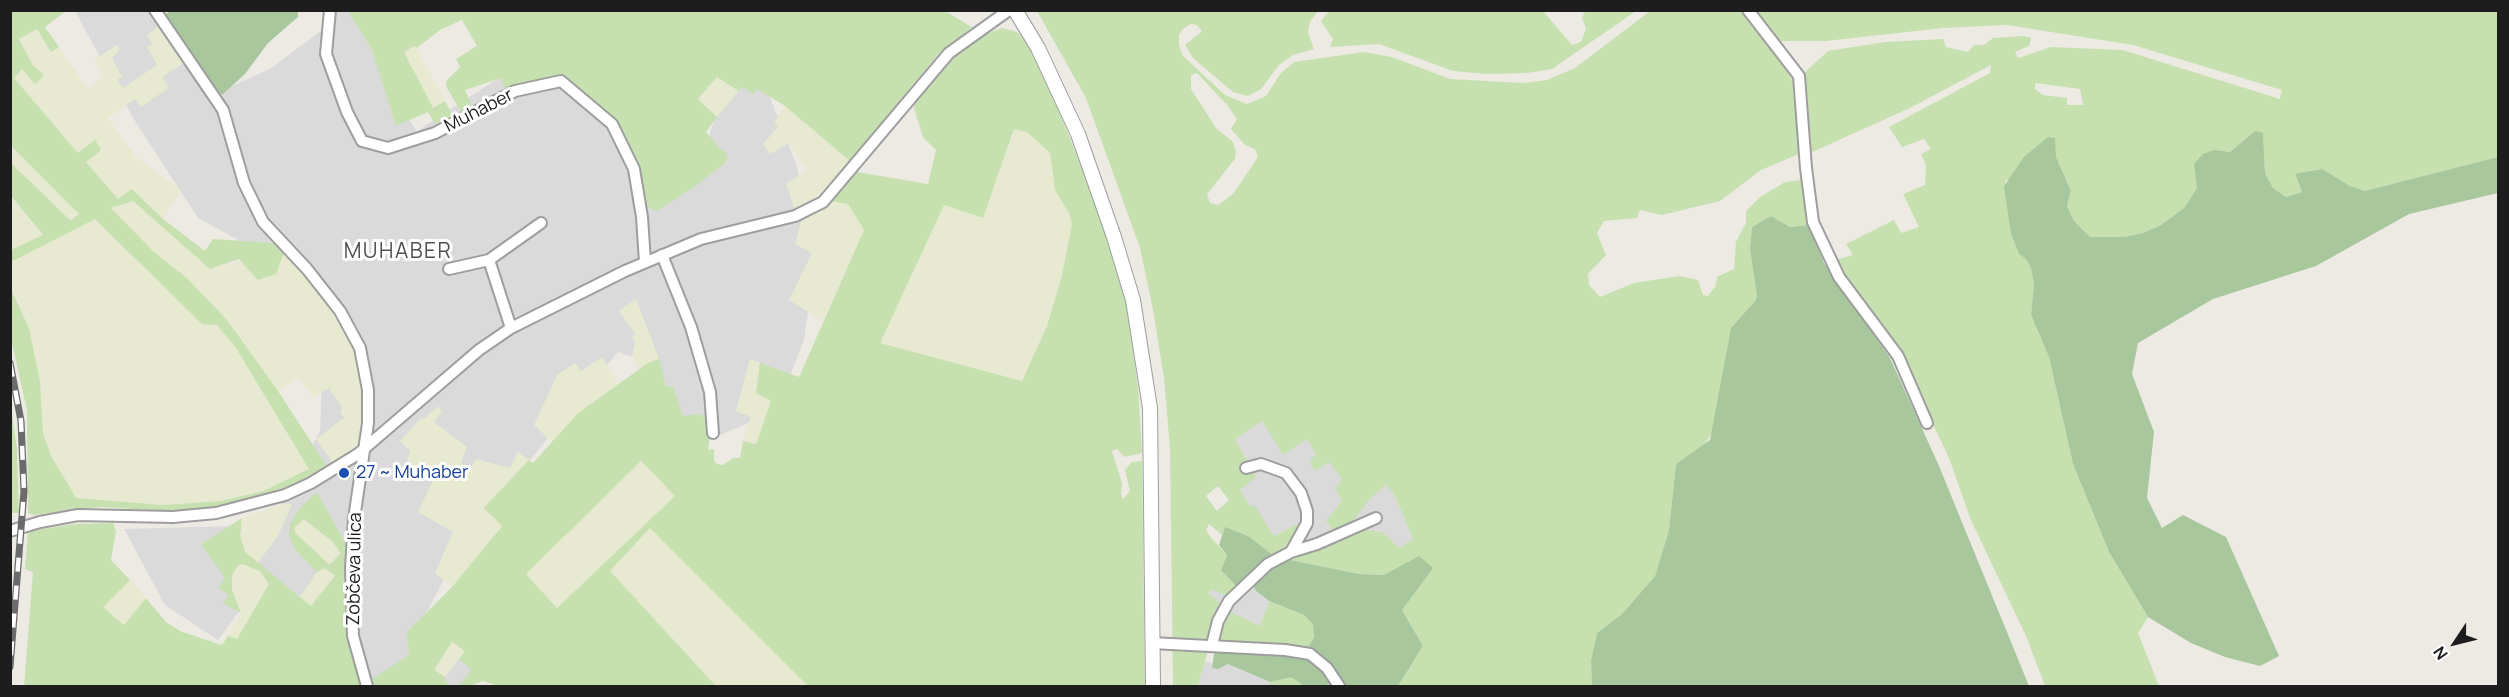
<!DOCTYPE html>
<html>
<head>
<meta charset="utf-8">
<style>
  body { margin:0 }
  #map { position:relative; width:2509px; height:697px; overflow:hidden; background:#edeae4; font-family:Manrope,sans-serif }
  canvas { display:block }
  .frame { position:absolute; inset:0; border:12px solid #1d1d1d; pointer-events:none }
  .north { position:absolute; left:2425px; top:613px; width:60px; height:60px; -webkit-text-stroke:4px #fff; paint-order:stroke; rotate:235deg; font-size:16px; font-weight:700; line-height:24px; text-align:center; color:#1d1d1d }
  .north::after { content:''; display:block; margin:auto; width:21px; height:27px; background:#1d1d1d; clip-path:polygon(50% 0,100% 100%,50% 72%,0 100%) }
</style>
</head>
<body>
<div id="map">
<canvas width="2509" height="697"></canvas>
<div class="frame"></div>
<div class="north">N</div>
</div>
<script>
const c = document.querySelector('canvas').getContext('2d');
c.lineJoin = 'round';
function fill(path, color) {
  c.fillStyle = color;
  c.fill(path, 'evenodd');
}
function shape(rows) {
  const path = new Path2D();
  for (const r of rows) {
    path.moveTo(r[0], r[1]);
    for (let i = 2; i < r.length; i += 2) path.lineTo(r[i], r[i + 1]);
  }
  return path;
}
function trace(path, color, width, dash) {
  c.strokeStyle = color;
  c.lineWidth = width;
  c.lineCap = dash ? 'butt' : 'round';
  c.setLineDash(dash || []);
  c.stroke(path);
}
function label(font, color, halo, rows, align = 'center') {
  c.font = font + ' Manrope,sans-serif';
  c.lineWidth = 6;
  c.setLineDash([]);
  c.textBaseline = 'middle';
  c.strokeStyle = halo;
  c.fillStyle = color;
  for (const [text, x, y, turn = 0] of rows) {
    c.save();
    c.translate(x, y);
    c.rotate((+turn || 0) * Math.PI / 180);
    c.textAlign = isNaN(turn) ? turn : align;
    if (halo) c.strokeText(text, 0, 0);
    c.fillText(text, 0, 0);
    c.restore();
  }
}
fill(shape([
  [75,11,150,11,210,96,270,69,322,30,327,11,358,11,384,84,417,131,505,74,569,82,703,154,716,115,718,67,768,92,797,167,814,269,804,340,776,411,709,440,678,411,657,366,618,352,530,460,457,556,414,635,481,666,461,686,347,686,312,595,250,597,218,640,165,605,124,529,270,525,320,431,324,319,281,263,198,218,135,121],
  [1262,421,1271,435,1307,439,1317,455,1386,485,1395,496,1414,539,1399,549,1384,533,1316,547,1299,557,1256,591,1269,601,1260,626,1222,625,1208,593,1212,588,1228,596,1236,586,1250,506,1240,490,1255,477,1235,439],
  [1205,661,1212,663,1213,668,1228,664,1270,682,1270,686,1198,686]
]), '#dbdada');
fill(shape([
  [161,24,186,62,162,77,169,88,141,107,135,99,108,118,136,157,181,190,163,219,133,189,118,199,14,78,22,68,44,75,32,64,19,39,37,29,51,52,59,47,88,89,103,76,94,60,117,45,120,50,112,58,122,77,117,80,123,88,157,65,147,47,152,44,147,35],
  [415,45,445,101,433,108,404,52],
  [717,77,739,91,717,117,698,99],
  [785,106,850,161,817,197,795,210,786,184,807,170,789,143,770,154,763,144,778,127,774,123],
  [1014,129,1027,131,1050,153,1055,190,1069,213,1072,224,1062,275,1047,326,1022,381,879,343,944,205,983,218],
  [10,146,80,214,71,222,11,163],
  [10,196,43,236,11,250,10,250],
  [133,201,210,269,285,250,318,284,349,335,361,366,364,395,359,448,334,465,316,439,344,418,340,411,342,408,329,388,313,397,299,378,278,391,227,320,188,279,152,250,111,208],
  [831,201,848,204,864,230,823,321,789,300,812,253,795,244,801,222],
  [95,218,202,323,217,325,236,348,309,469,263,491,221,501,163,505,76,499,51,456,43,433,40,381,29,328,11,287,11,262],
  [636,299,659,359,639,370,632,357,635,343,632,336,635,334,619,311],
  [602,357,618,384,578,413,553,443,534,425,557,375,575,363,581,371],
  [750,359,760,363,756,393,771,401,756,444,743,441,751,417,736,411],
  [438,406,442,411,434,422,467,447,461,463,471,467,476,459,510,468,518,452,529,460,484,508,502,525,452,587,435,573,453,532,418,512,434,478,407,461,410,451,400,441,421,418,425,418],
  [641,461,675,496,558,608,526,574],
  [285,503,292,504,278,536,257,564,245,552,240,536,242,518],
  [304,519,333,542,341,553,329,565,295,533,293,528],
  [650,528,792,668,808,686,716,686,610,571],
  [243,564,260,571,269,584,237,640,228,636,241,613,232,591,232,575,234,568],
  [325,568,335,576,311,606,299,598,317,572],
  [130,580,146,598,124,625,102,607],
  [452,642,465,651,445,677,434,670]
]), '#e7e9d1');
fill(shape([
  [943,10,972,27,940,52,850,161,785,106,757,89,753,94,742,87,739,91,717,77,698,99,717,117,706,132,721,150,723,149,728,157,725,163,694,187,657,211,648,207,632,155,622,137,561,87,537,86,510,100,501,78,465,90,477,118,462,114,446,86,446,81,460,67,456,59,477,46,462,20,440,30,417,48,414,46,404,52,433,108,445,101,453,116,435,124,428,112,396,126,372,50,348,11],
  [1330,10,1543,11,1572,45,1581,42,1586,29,1582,18,1585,11,1636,11,1552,69,1527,73,1487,74,1453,71,1379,44,1330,47,1333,39,1321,21],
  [11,11,66,11,45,27,59,47,51,52,37,29,19,39,32,64,44,75,35,84,22,69,14,78,78,153,95,140,101,150,86,162,118,199,132,189,163,219,205,251,213,239,274,243,285,250,276,274,258,280,239,259,210,269,133,201,111,208,152,250,188,279,227,320,278,391,328,468,282,492,210,510,179,512,102,507,34,515,28,513,27,410,11,339,10,287,29,328,40,381,43,433,51,456,76,498,163,505,221,501,263,491,309,469,236,348,217,325,202,324,95,219,11,262,11,250,43,235,11,196,11,163,71,221,79,214,11,146],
  [1037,11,1318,11,1310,22,1308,32,1314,49,1293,55,1279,65,1261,89,1248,96,1233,92,1193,58,1185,45,1202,31,1197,25,1191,24,1183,29,1179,35,1179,45,1183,56,1225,95,1247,104,1266,96,1281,73,1294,62,1364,52,1392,57,1450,79,1524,83,1547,80,1575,68,1650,11,1741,11,1772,46,1787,68,1798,97,1799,154,1761,170,1720,201,1662,215,1640,210,1637,218,1604,221,1597,233,1606,255,1588,274,1589,285,1600,297,1634,283,1680,276,1698,280,1703,295,1708,296,1716,285,1717,277,1734,269,1736,242,1746,223,1746,211,1760,197,1785,182,1801,180,1809,225,1790,227,1771,216,1752,227,1750,249,1757,296,1755,301,1731,328,1712,432,1705,444,1676,464,1669,530,1655,576,1622,614,1597,633,1591,660,1592,686,1398,686,1423,646,1402,610,1419,556,1385,575,1359,574,1290,560,1364,529,1384,533,1399,548,1413,539,1395,496,1386,485,1369,500,1350,525,1335,533,1326,521,1342,501,1335,489,1342,479,1329,462,1314,471,1310,460,1316,455,1307,439,1283,455,1262,421,1235,439,1256,477,1240,490,1250,506,1255,506,1274,536,1302,522,1294,538,1274,556,1248,536,1225,528,1222,535,1209,524,1206,530,1212,539,1227,555,1221,570,1236,586,1227,596,1212,589,1208,593,1221,604,1198,686,1173,686,1170,449,1164,378,1153,310,1140,248,1086,98],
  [1197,73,1228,106,1237,119,1231,129,1245,145,1255,149,1258,157,1233,194,1218,205,1210,203,1207,194,1235,159,1236,151,1233,142,1216,128,1191,89,1191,75],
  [1218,486,1229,500,1217,511,1206,496],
  [1753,11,2498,11,2498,157,2363,191,2350,186,2321,169,2295,175,2302,192,2286,197,2273,188,2265,173,2263,134,2255,131,2230,152,2214,150,2194,164,2197,188,2184,208,2161,225,2143,233,2124,237,2090,237,2074,221,2067,206,2071,191,2056,157,2005,181,2011,234,2019,254,2026,259,2031,268,2034,284,2031,315,2049,357,2073,464,2109,552,2148,617,2138,633,2159,686,2045,686,2026,636,1970,518,1949,458,1905,366,1882,326,1835,260,1853,255,1846,244,1894,220,1901,233,1919,227,1903,194,1925,185,1926,165,1921,154,1931,149,1924,139,1902,147,1889,127,1990,73,1991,65,1910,108,1810,153,1808,99,1803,74,1828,51,1885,42,1943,39,1946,47,1968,52,1974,45,1984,45,1993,38,2024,36,2031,38,2029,46,2015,52,2018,58,2051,47,2123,50,2280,99,2282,90,2133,45,2007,25,1943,28,1826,41,1781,41],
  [2035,83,2080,89,2083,105,2067,105,2067,98,2043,95,2035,89],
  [1002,28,1017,32,1028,44,1055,101,1106,229,1126,300,1138,387,1142,453,1124,457,1117,449,1112,451,1122,483,1121,494,1123,499,1130,491,1125,470,1132,462,1142,461,1145,686,808,686,650,528,610,571,716,686,498,686,483,681,470,686,458,686,472,670,459,659,465,651,452,642,434,670,445,677,444,679,451,686,370,686,368,682,409,655,407,632,452,587,502,526,484,508,529,460,533,463,578,413,648,363,659,359,666,386,673,387,683,416,700,414,712,423,708,450,714,449,714,461,717,464,723,465,733,458,740,458,743,441,756,444,771,401,756,393,760,363,799,377,864,230,848,204,831,201,857,172,928,184,936,150,923,137,912,102,963,48,977,37],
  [1014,129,1027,132,1050,153,1055,190,1069,213,1072,224,1062,275,1047,326,1022,381,880,343,944,205,983,218],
  [641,461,675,496,557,608,526,574],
  [10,398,17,449,19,513,11,513,11,510],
  [317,492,349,550,362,686,24,686,33,572,25,569,28,531,76,524,113,523,116,531,111,560,130,580,103,607,124,625,146,598,166,622,180,631,222,645,228,636,237,639,269,584,260,571,243,564,238,565,232,575,232,591,241,613,223,603,229,595,218,588,225,578,201,544,242,518,240,536,245,552,311,606,335,576,325,568,317,572,296,551,289,536,290,524,299,509],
  [304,519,333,542,341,553,330,565,295,533,294,528],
  [1269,601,1304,615,1314,624,1314,637,1309,646,1216,641,1226,615,1231,612,1260,626],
  [1291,676,1304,686,1270,686,1270,682]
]), '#c6e1af');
fill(shape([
  [172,10,298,11,298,17,268,43,245,74,223,94,217,94,164,15],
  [2255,131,2263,133,2265,173,2273,188,2286,197,2302,192,2295,174,2322,169,2350,186,2364,191,2498,157,2498,193,2409,214,2316,266,2213,299,2138,343,2132,374,2154,432,2147,498,2162,528,2183,515,2226,537,2279,656,2260,666,2225,657,2191,643,2148,617,2109,552,2073,464,2049,357,2031,315,2034,284,2031,268,2026,259,2019,254,2011,234,2004,186,2024,157,2048,137,2055,138,2056,157,2071,191,2067,206,2074,221,2090,237,2124,237,2143,233,2161,225,2184,208,2197,188,2194,164,2203,154,2214,150,2230,152],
  [1771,216,1790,227,1809,225,1824,263,1890,358,1939,466,2029,686,1592,686,1591,660,1597,633,1622,614,1655,576,1669,530,1676,464,1710,440,1731,328,1755,301,1757,296,1750,249,1752,227],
  [1225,527,1248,536,1274,556,1236,586,1221,570,1227,555,1219,545],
  [1419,556,1433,568,1402,610,1423,646,1398,686,1304,686,1291,677,1270,682,1228,664,1218,669,1212,668,1216,641,1309,646,1314,637,1313,624,1304,615,1269,601,1256,591,1252,583,1276,564,1290,560,1359,574,1384,575]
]), '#a8c79d');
const minor = shape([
  [155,10,223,110,244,183,263,222,307,269,340,311,360,348,368,390,368,423,354,519,351,568,353,636,367,686],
  [330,10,326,54,347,112,362,141,388,148,435,133,515,91,561,81,612,124,634,169,642,217,645,262],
  [1748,10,1799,76,1806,168,1813,222,1839,277,1898,356,1927,423],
  [662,255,691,327,710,392,713,433],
  [449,269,489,260],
  [511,328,489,260,541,223],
  [10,531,40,522,78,515,173,517,216,513,285,495,311,483,358,454,479,350,511,328,625,271,701,239,795,216,823,202,949,53,1009,10],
  [1291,552,1317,544,1376,518],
  [1152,643,1285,650,1310,654,1327,668,1339,686],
  [1212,645,1218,621,1229,601,1268,564,1291,552,1307,523,1307,511,1301,493,1286,473,1261,464,1246,468]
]);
const tertiary = shape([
  [1015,10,1038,48,1078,134,1114,237,1133,300,1150,408,1153,686]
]);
trace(minor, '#9e9e9e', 14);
trace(tertiary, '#9e9e9e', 16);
trace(minor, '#fff', 10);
trace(tertiary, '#fff', 14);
const rail = shape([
  [10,363,21,421,24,491,10,667]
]);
trace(rail, '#6b6b6b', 7);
trace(rail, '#fff', 4.5, [14]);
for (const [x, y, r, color] of [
  [344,473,6,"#1a4fb4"]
]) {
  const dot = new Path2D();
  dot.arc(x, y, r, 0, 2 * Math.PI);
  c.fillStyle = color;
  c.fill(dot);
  trace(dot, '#fff', 2);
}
label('18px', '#1d1d1d', '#fff', [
  ["Muhaber",479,111,-27],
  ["Zobčeva ulica",355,569,-89]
]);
label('18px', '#164399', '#fff', [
  ["27 ~ Muhaber",356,473]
], 'left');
c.letterSpacing = '1.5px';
label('21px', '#505050', '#fff', [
  ["MUHABER",398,252]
]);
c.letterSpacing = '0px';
</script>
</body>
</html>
